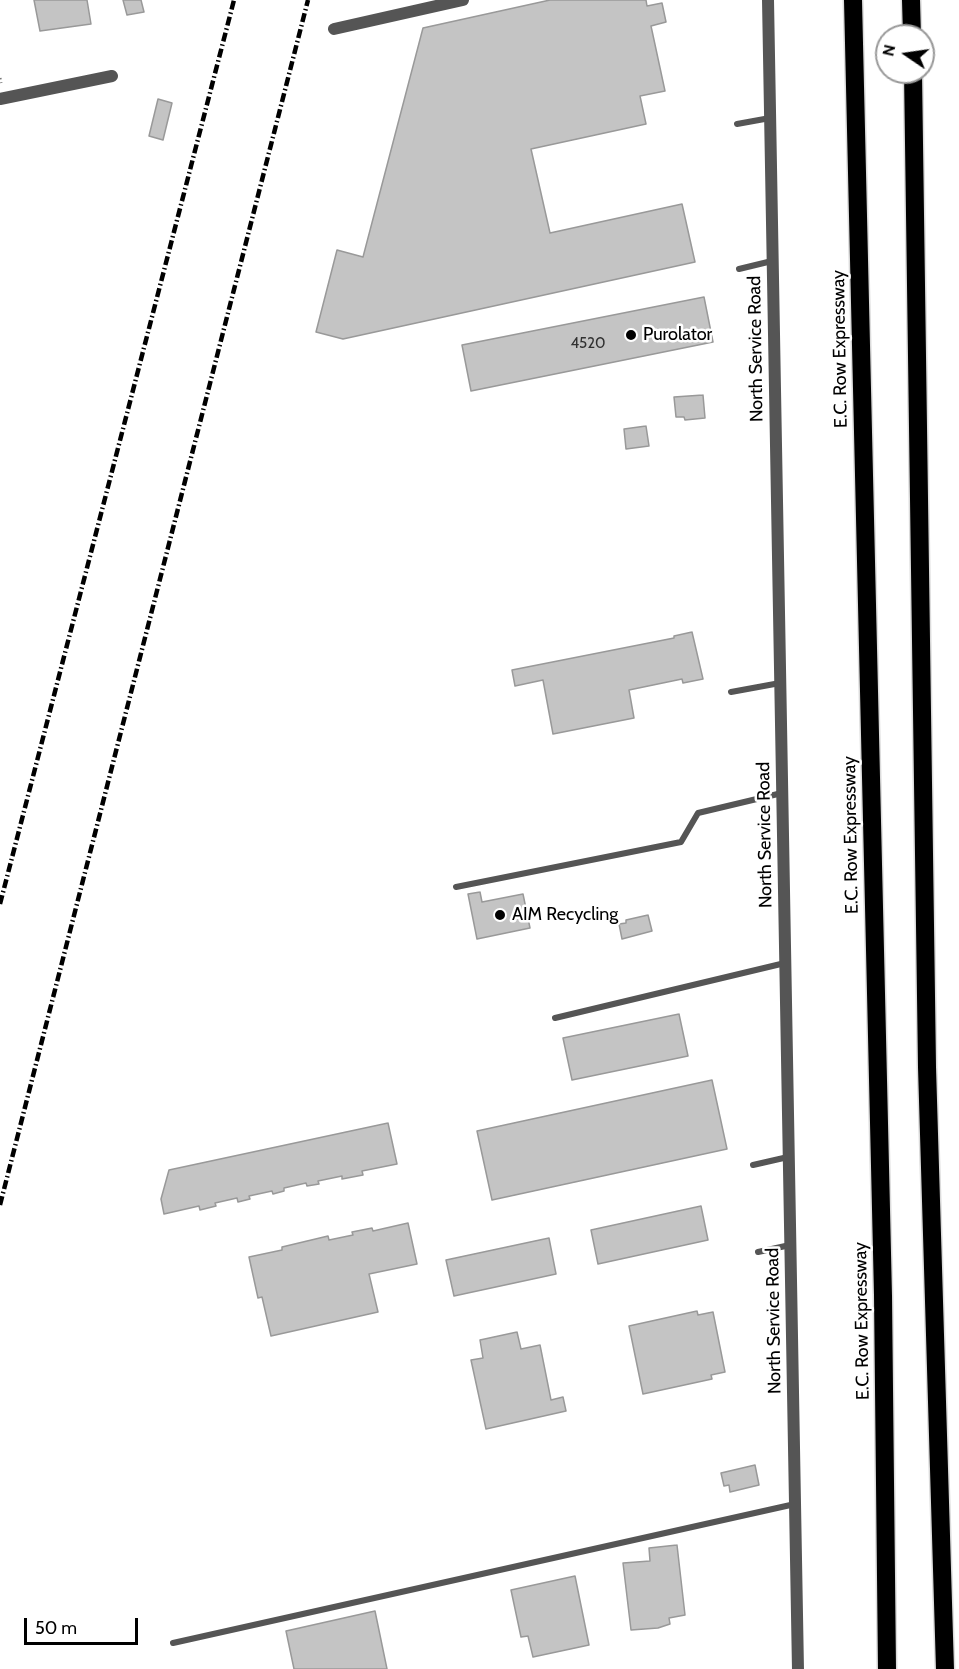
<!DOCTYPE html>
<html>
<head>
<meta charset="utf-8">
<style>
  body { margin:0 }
  #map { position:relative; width:959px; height:1669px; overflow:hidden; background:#fff; font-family:Cabin,sans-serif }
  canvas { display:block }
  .north { position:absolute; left:875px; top:24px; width:60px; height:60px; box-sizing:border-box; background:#fff; border:2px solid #999; border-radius:50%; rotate:283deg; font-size:16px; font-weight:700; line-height:24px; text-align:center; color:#000 }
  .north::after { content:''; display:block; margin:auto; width:21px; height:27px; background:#000; clip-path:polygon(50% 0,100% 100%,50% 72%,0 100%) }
  .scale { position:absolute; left:24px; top:1618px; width:114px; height:27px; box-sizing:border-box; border:3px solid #000; border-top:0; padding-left:8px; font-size:18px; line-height:21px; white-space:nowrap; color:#000; -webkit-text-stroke:4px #fff; paint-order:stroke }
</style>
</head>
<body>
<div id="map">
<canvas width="959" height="1669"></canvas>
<div class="north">N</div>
<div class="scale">50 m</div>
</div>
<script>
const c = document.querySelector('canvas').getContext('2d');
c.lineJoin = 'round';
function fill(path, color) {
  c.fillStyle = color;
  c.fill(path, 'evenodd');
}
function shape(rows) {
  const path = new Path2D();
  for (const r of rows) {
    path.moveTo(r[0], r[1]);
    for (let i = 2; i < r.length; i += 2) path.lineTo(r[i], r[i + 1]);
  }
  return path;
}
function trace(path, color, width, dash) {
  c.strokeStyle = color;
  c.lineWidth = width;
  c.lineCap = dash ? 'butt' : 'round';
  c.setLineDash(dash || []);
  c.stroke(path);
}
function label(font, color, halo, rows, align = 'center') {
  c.font = font + ' Cabin,sans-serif';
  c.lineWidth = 5;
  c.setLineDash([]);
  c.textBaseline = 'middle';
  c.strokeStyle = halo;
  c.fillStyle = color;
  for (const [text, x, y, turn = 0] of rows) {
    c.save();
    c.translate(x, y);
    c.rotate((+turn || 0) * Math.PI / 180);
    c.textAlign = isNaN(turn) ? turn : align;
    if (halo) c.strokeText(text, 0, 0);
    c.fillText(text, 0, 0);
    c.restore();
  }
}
const building = shape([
  [34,0,87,0,91,24,40,31,34,0],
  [123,0,141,0,144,12,127,15,123,0],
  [550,0,646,0,647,6,662,3,666,22,651,26,665,91,640,96,646,124,531,149,550,233,682,204,695,262,343,339,316,332,337,250,363,257,423,28,550,0],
  [158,99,172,103,163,140,149,136,158,99],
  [704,297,713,342,471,391,462,345,704,297],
  [703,395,705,418,685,420,684,417,676,417,674,397,703,395],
  [646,426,649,446,626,449,624,429,646,426],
  [692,632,703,679,683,683,682,679,629,690,634,718,553,734,543,680,515,686,512,670,674,638,674,636,692,632],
  [480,892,482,902,523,894,530,928,477,939,468,894,480,892],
  [648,915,652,931,622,939,619,924,626,923,626,920,648,915],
  [679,1014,688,1056,572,1080,563,1038,679,1014],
  [712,1080,727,1149,492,1200,477,1131,712,1080],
  [388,1123,397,1164,362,1171,363,1175,342,1179,342,1176,318,1181,319,1184,307,1186,306,1183,284,1188,284,1191,273,1194,272,1191,249,1196,250,1199,238,1202,237,1198,215,1203,216,1206,200,1210,199,1206,164,1214,161,1199,169,1170,388,1123],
  [701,1206,708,1240,598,1264,591,1230,701,1206],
  [408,1223,417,1264,369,1274,378,1312,271,1336,262,1297,258,1298,249,1257,282,1250,282,1247,328,1236,329,1240,353,1235,352,1232,372,1228,373,1231,408,1223],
  [549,1238,556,1274,454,1296,446,1260,549,1238],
  [697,1311,698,1315,713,1312,725,1372,711,1375,712,1379,643,1394,629,1326,697,1311],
  [517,1332,521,1349,540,1345,551,1400,563,1397,566,1411,486,1429,471,1360,483,1358,480,1340,517,1332],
  [755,1465,759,1485,730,1492,729,1485,724,1486,721,1473,755,1465],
  [677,1545,685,1615,669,1618,670,1624,658,1628,631,1630,623,1563,650,1561,649,1548,677,1545],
  [575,1576,589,1645,533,1657,528,1636,521,1637,511,1590,575,1576],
  [375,1611,387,1669,294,1669,286,1631,375,1611]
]);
fill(building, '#c4c4c4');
trace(building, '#999', 1.5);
const motorway = shape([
  [853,0,883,1295,887,1669],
  [911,0,912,36],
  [913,72,927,1067,945,1669]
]);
trace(motorway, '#dbdbdb', 21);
trace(shape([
  [0,78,1,83]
]), '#777', 3, [1.5, 3]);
trace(shape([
  [737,124,770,118],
  [739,269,772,261],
  [731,692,780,683],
  [456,887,681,842,698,813,782,793],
  [555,1018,785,963],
  [753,1165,788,1157],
  [758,1252,790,1245],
  [173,1643,795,1504]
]), '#555', 6);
trace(shape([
  [334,29,463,0]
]), '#555', 12);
trace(shape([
  [768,0,798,1669],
  [0,99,112,76]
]), '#555', 12);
trace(motorway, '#000', 18);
trace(shape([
  [0,904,234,0],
  [0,1205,308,0]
]), '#000', 4.5, [9, 3, 1.5, 3]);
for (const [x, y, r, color] of [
  [631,335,6,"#000"],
  [500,915,6,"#000"]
]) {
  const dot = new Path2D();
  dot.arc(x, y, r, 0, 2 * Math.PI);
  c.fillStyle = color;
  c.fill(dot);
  trace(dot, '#fff', 2);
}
label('15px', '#313131', null, [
  ["4520",588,344]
]);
label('18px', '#000', '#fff', [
  ["Purolator",643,335],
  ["AIM Recycling",512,915]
], 'left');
label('18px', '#000', '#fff', [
  ["North Service Road",756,349,-91],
  ["E.C. Row Expressway",840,349,-91],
  ["North Service Road",765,835,-91],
  ["E.C. Row Expressway",851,835,-91],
  ["North Service Road",774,1321,-91],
  ["E.C. Row Expressway",862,1321,-91]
]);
</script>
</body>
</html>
